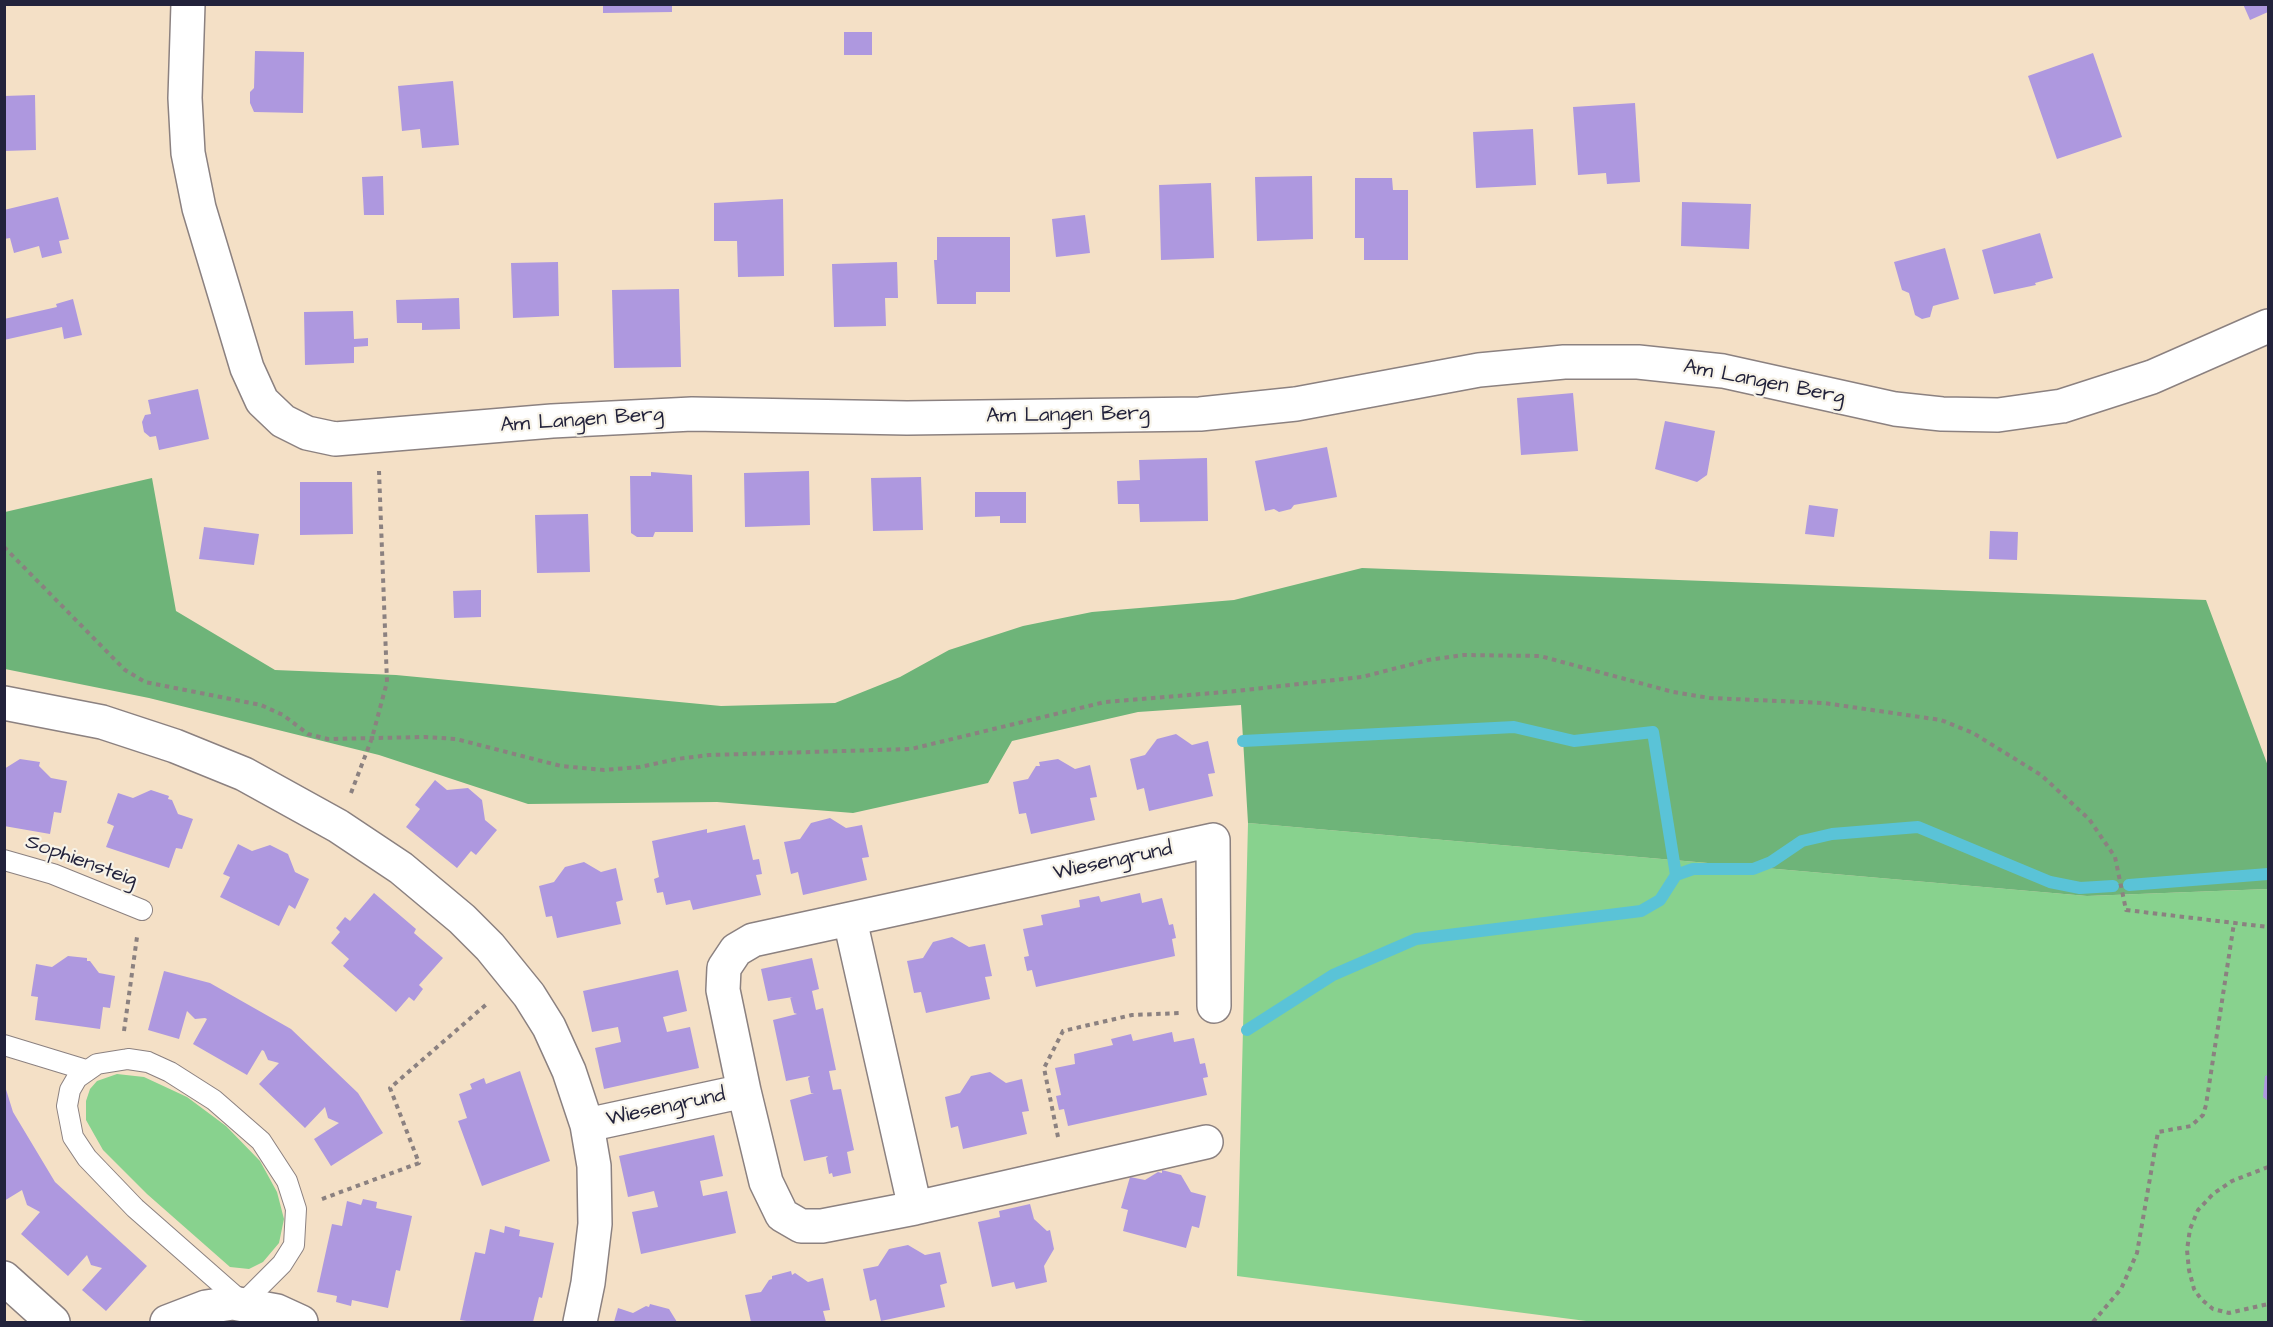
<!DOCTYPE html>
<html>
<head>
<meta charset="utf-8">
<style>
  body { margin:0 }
  #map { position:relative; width:2273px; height:1327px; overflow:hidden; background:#f4e0c6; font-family:"Architects Daughter",sans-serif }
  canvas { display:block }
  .frame { position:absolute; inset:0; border:6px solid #22223b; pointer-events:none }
</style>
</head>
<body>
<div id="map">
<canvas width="2273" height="1327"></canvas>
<div class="frame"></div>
</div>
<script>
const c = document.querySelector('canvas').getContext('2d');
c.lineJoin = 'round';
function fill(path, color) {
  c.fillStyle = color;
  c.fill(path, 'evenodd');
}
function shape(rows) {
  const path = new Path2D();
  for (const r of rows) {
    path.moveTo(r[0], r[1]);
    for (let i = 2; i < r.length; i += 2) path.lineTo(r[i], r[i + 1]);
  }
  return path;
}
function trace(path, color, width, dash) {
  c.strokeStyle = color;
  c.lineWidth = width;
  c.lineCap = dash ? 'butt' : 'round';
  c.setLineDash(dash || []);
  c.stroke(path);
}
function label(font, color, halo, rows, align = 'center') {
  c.font = font + ' "Architects Daughter",sans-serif';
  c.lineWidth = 4.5;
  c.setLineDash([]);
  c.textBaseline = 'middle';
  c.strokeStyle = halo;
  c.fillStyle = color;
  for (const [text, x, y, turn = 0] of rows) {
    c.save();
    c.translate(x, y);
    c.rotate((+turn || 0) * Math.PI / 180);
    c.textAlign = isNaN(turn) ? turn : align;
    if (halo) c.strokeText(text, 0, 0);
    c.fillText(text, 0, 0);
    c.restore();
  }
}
fill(shape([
  [1248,823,2087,896,2268,889,2268,1322,1594,1322,1237,1276],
  [117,1074,144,1077,187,1097,226,1126,260,1161,277,1192,284,1219,279,1243,263,1262,249,1269,230,1267,147,1194,103,1150,86,1120,86,1101,90,1089,97,1081]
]), '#88d28e');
fill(shape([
  [152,478,176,611,275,670,396,675,721,706,835,703,900,677,949,650,1023,626,1092,612,1234,600,1362,568,2206,600,2268,766,2268,889,2087,896,1248,823,1241,705,1138,712,1012,741,988,783,853,813,717,802,528,804,379,755,149,698,5,669,5,512]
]), '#6eb479');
trace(shape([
  [1243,741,1514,727,1574,741,1653,732,1676,875],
  [2129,885,2268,874],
  [1247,1030,1333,975,1416,939,1641,911,1660,900,1676,875,1693,869,1753,869,1771,862,1802,841,1832,834,1918,827,2050,882,2080,888,2113,886]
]), '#5ac3d7', 12);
fill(shape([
  [603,4,672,4,672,12,603,13],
  [2243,4,2268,4,2268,12,2250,20],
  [844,32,872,32,872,55,844,55],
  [255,51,304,52,303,113,254,112,250,103,250,92,254,88],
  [2093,53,2122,137,2057,159,2028,76],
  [453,81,459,145,422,148,420,129,402,131,398,86],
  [35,95,36,150,4,151,4,96],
  [1635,103,1640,182,1607,184,1606,173,1578,175,1573,107],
  [1533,129,1536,185,1476,188,1473,132],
  [383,176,384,215,364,215,362,177],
  [1312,176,1313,239,1257,241,1255,177],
  [1355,178,1392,178,1393,190,1408,190,1408,260,1364,260,1364,238,1355,238],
  [1211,183,1214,258,1161,260,1159,185],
  [58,197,69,239,59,241,62,253,42,258,39,246,14,253,10,238,4,239,4,210],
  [783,199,784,276,738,277,737,241,714,241,714,203],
  [1682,202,1751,204,1749,249,1681,246],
  [1085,215,1090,253,1056,257,1052,219],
  [2040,233,2053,278,2035,283,2036,285,1994,294,1982,250],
  [937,237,1010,237,1010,292,976,292,976,304,937,304,934,260,937,260],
  [1945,248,1959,299,1933,306,1930,317,1922,319,1915,315,1909,293,1902,290,1894,262],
  [558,262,559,316,513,318,511,263],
  [897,262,898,298,885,298,886,326,834,327,832,264],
  [679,289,681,367,614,368,612,290],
  [459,298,460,329,422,330,422,323,397,323,396,300],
  [73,299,82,335,64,339,62,327,4,340,4,319,57,307,56,304],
  [353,311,354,339,368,338,368,346,354,347,354,363,305,365,304,312],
  [198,389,209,439,159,450,156,436,150,437,144,432,142,422,145,415,151,414,148,400],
  [1573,393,1578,451,1521,455,1517,398],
  [1665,421,1715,431,1707,475,1697,482,1655,469],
  [1327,447,1337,497,1294,505,1291,509,1279,512,1274,509,1265,511,1255,461],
  [1207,458,1208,521,1140,522,1139,504,1118,504,1117,481,1140,480,1139,460],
  [809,471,810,525,745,527,744,473],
  [651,472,692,475,693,532,655,532,653,537,637,537,631,533,630,476,651,476],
  [921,477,923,530,873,531,871,478],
  [300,482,352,482,353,534,300,535],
  [975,492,1026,492,1026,523,1000,523,1000,516,975,517],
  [1809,505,1838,509,1834,537,1805,534],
  [588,514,590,572,537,573,535,515],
  [204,527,259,534,254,565,199,559],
  [1990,531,2018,532,2017,560,1989,559],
  [481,590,481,617,454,618,453,591],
  [1176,734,1192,745,1208,741,1215,773,1208,774,1213,796,1149,811,1144,788,1137,790,1130,759,1145,755,1157,739],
  [20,759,40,762,39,766,51,778,67,781,61,813,54,812,50,834,4,826,4,769],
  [1058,759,1075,769,1090,765,1097,797,1090,798,1095,820,1031,834,1026,813,1019,814,1013,782,1028,779,1036,766,1040,766,1039,762],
  [435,780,447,790,468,788,482,800,485,820,497,830,476,855,471,851,457,868,406,827,420,809,415,805],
  [151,790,169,796,168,799,172,800,178,814,193,819,182,849,176,848,169,868,106,847,114,826,107,823,118,793,133,798],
  [830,818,846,828,862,825,869,857,862,858,867,880,803,895,798,872,791,874,784,842,800,839,811,823],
  [745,825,753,860,759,859,762,874,756,875,761,895,693,910,690,900,666,905,663,892,657,893,654,879,659,877,652,841,707,829,707,833],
  [238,844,252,851,270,845,288,854,295,872,309,879,295,909,289,905,279,926,220,897,230,877,223,874],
  [584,862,601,872,616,868,623,900,616,902,621,924,557,938,552,916,546,917,539,886,554,882,565,867],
  [374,893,416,929,414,933,443,958,419,985,423,989,414,1001,409,997,396,1012,343,966,349,959,331,943,340,932,336,928,345,917,350,921],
  [1140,893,1142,903,1162,898,1169,925,1173,924,1176,938,1172,939,1175,956,1036,987,1032,970,1027,971,1024,957,1029,956,1023,929,1043,925,1041,915,1080,907,1079,900,1099,896,1101,902],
  [952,937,969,947,985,944,992,976,985,977,990,999,926,1013,921,992,914,993,907,961,923,958,933,942],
  [68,956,87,958,87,961,90,961,99,973,115,976,110,1008,103,1007,100,1029,35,1020,38,997,31,996,36,964,52,967],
  [812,958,819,989,812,991,816,1010,823,1008,836,1070,829,1071,833,1090,841,1089,854,1150,847,1152,851,1173,833,1177,832,1173,829,1174,826,1158,828,1156,804,1161,790,1100,814,1093,811,1093,808,1078,810,1076,786,1081,773,1020,797,1014,794,1013,790,997,793,997,768,1001,761,969],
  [678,970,687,1011,663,1017,667,1032,690,1027,699,1068,604,1089,595,1048,621,1042,618,1027,592,1032,583,991],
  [164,971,210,983,291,1029,358,1093,383,1133,331,1166,314,1139,339,1123,328,1118,325,1107,305,1128,259,1084,279,1063,268,1060,264,1051,262,1050,247,1075,193,1044,207,1019,205,1018,195,1019,187,1011,179,1039,148,1030],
  [1172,1032,1174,1042,1194,1038,1200,1064,1205,1063,1208,1077,1203,1078,1207,1095,1068,1126,1064,1109,1059,1110,1056,1096,1061,1095,1055,1068,1075,1064,1074,1054,1113,1045,1111,1039,1131,1034,1133,1041],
  [520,1071,550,1161,482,1186,458,1121,467,1118,459,1094,472,1089,470,1084,484,1078,486,1084],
  [990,1072,1006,1083,1022,1079,1029,1111,1022,1112,1027,1134,963,1149,958,1126,951,1128,945,1097,960,1093,971,1076],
  [2268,1075,2268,1101,2263,1097,2265,1076],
  [4,1083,13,1112,55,1182,147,1266,106,1311,82,1290,102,1268,91,1265,87,1255,68,1276,21,1234,40,1212,27,1205,22,1190,4,1201],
  [714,1135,723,1176,700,1181,703,1196,727,1191,736,1233,641,1254,632,1212,658,1207,654,1191,628,1197,619,1156],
  [1162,1170,1181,1175,1191,1192,1206,1196,1199,1228,1192,1226,1186,1248,1123,1231,1128,1210,1121,1208,1130,1177,1145,1180,1158,1172,1162,1173],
  [363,1199,377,1202,376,1208,412,1216,400,1271,396,1270,388,1308,352,1300,351,1306,336,1302,337,1296,317,1292,332,1224,342,1226,347,1201,361,1205],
  [1030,1204,1034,1219,1047,1231,1050,1230,1054,1249,1044,1266,1047,1282,1016,1289,1014,1282,992,1287,978,1222,1000,1217,999,1211],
  [505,1226,520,1230,519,1236,554,1243,542,1298,539,1297,533,1322,473,1322,460,1320,475,1252,485,1254,490,1229,504,1233],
  [908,1245,925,1255,940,1252,947,1283,940,1285,945,1307,881,1321,876,1299,870,1301,863,1269,878,1266,889,1249],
  [791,1271,792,1275,795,1273,808,1282,823,1278,830,1310,823,1311,826,1322,751,1322,745,1295,761,1292,769,1280,772,1279,772,1276],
  [650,1304,669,1309,677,1322,614,1322,618,1308,633,1313,646,1306,649,1307]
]), '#ae98df');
const lane = shape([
  [4,860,53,874,142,910],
  [4,1045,86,1070],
  [128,1059,148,1062,170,1072,214,1100,261,1141,287,1181,296,1209,294,1245,282,1264,243,1303,135,1208,87,1158,73,1137,67,1106,70,1090,77,1078,97,1064,128,1059]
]);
const street = shape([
  [188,4,185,98,188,153,199,208,247,368,262,401,283,421,307,433,335,439,552,421,692,414,907,418,1200,414,1296,404,1479,370,1564,362,1638,362,1723,371,1895,409,1942,414,1998,415,2062,406,2152,377,2268,326],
  [4,703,102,722,175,746,244,774,338,826,401,868,462,919,490,947,529,995,549,1027,569,1071,587,1125,594,1166,595,1224,588,1283,580,1322],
  [850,920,915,1208],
  [744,1091,766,1182,782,1215,801,1226,822,1226,915,1208,1206,1142],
  [587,1125,744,1091,723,990,724,968,736,950,753,940,1213,840,1214,1006],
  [4,1278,53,1322],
  [167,1322,206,1307,233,1303,277,1311,301,1322]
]);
trace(lane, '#8b8180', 22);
trace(street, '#8b8180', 36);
trace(shape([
  [4,547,125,670,145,682,261,705,283,715,308,734,328,739,425,737,456,739,561,766,604,770,640,767,677,759,709,755,911,749,1105,702,1237,691,1362,677,1428,660,1464,655,1540,656,1673,692,1710,698,1824,703,1941,720,1973,733,2041,775,2089,819,2115,857,2126,910,2268,927],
  [351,793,372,738,387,682,379,471],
  [124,1031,137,937],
  [1058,1137,1044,1068,1063,1031,1132,1015,1181,1013],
  [2268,1167,2232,1181,2213,1194,2198,1210,2190,1229,2187,1250,2189,1270,2194,1289,2201,1299,2213,1309,2229,1313,2268,1304],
  [322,1199,419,1163,390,1088,489,1002],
  [2093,1322,2121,1289,2137,1253,2158,1132,2191,1126,2203,1115,2206,1105,2234,923]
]), '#8b8180', 4, [4.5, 4.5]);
trace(lane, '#fff', 20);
trace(street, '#fff', 33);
label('21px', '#22223b', '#f7f3e8', [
  ["Am Langen Berg",1764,383,11],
  ["Am Langen Berg",1068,416,-1],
  ["Am Langen Berg",582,421,-4],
  ["Sophiensteig",81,862,20],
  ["Wiesengrund",1113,862,-12],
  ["Wiesengrund",666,1108,-12]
]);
</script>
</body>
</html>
